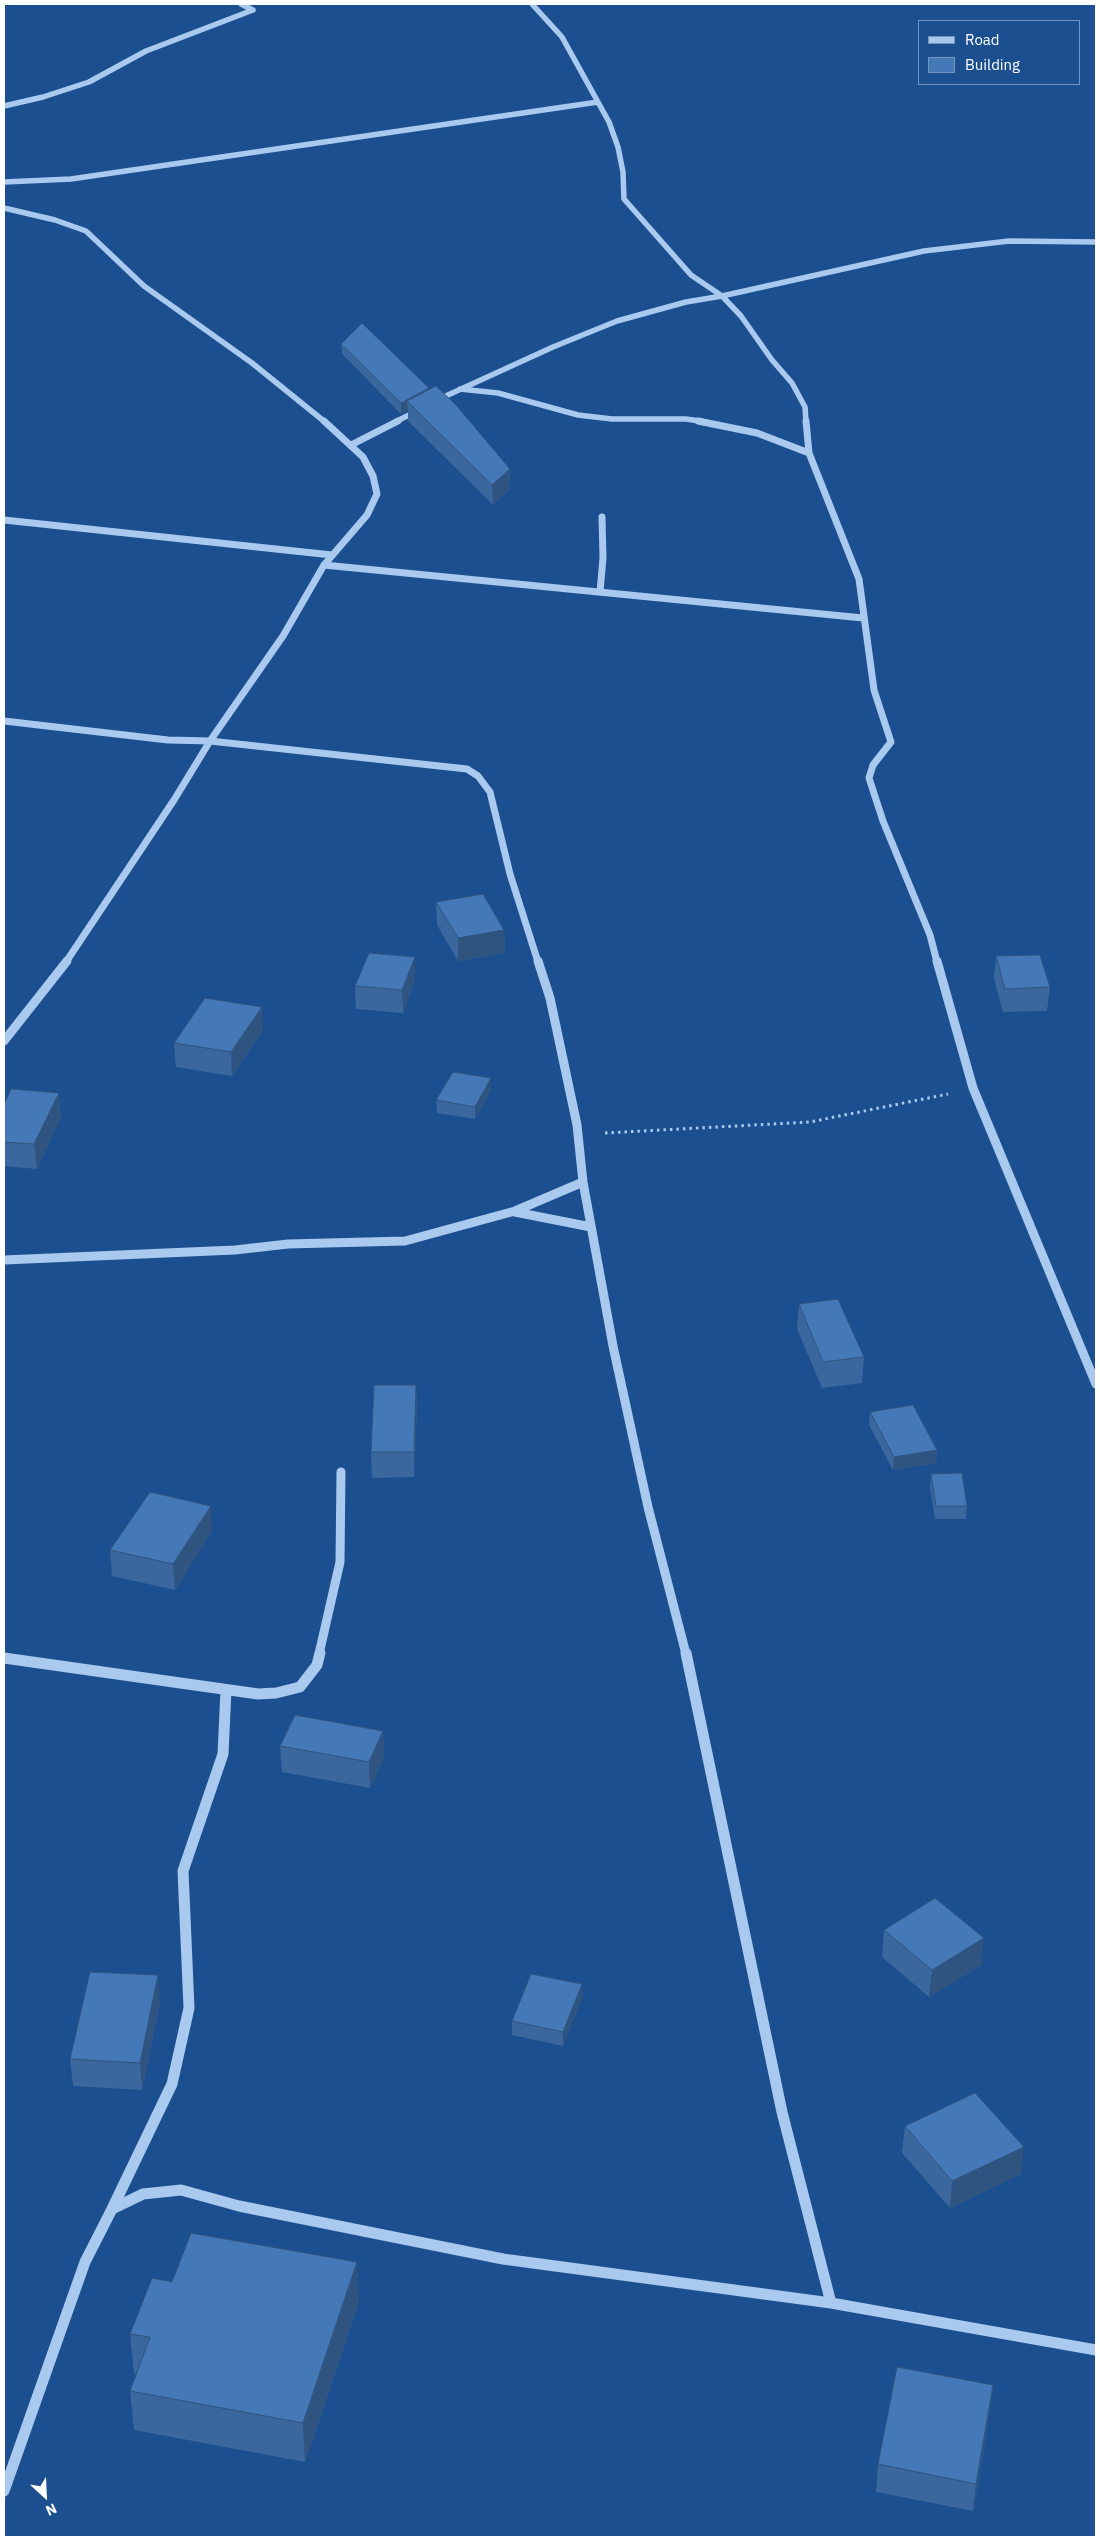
<!DOCTYPE html>
<html>
<head>
<meta charset="utf-8">
<style>
  body { margin:0 }
  #map { position:relative; width:1100px; height:2541px; overflow:hidden; background:#1b4f8f; font-family:"IBM Plex Sans",sans-serif }
  canvas { display:block }
  .frame { position:absolute; inset:0; border:5px solid #fff; pointer-events:none }
  .legend { position:absolute; left:918px; top:20px; width:162px; height:65px; box-sizing:border-box; background:#1b4f8f; border:1px solid #7695bc; margin:0; padding:6px 9px; list-style:none; font-size:15px; color:#fff }
  .legend li { display:flex; align-items:center; gap:10px; height:25px }
  .legend b { width:25px; border:1px solid #7695bc }
  .north { position:absolute; left:20px; top:2471px; width:50px; height:50px; -webkit-text-stroke:4px #1b4f8f; paint-order:stroke; rotate:155deg; font-size:14px; font-weight:700; line-height:20px; text-align:center; color:#fff }
  .north::after { content:''; display:block; margin:auto; width:18px; height:22px; background:#fff; clip-path:polygon(50% 0,100% 100%,50% 72%,0 100%) }
</style>
</head>
<body>
<div id="map">
<canvas width="1100" height="2541"></canvas>
<div class="frame"></div>
<ul class="legend">
<li><b style="height:6px;background:#a9c9ee"></b>Road</li>
<li><b style="height:14px;background:#4478b7"></b>Building</li>
</ul>
<div class="north">N</div>
</div>
<script>
const c = document.querySelector('canvas').getContext('2d');
c.lineJoin = 'round';
function shape(rows) {
  const path = new Path2D();
  for (const r of rows) {
    path.moveTo(r[0], r[1]);
    for (let i = 2; i < r.length; i += 2) path.lineTo(r[i], r[i + 1]);
  }
  return path;
}
function trace(path, color, width, dash) {
  c.strokeStyle = color;
  c.lineWidth = width;
  c.lineCap = dash ? 'butt' : 'round';
  c.setLineDash(dash || []);
  c.stroke(path);
}
function fill(path, color) {
  c.fillStyle = color;
  c.fill(path, 'evenodd');
}
trace(shape([
  [605,1133,810,1122,948,1094]
]), '#a9c9ee', 3, [2.5, 4]);
trace(shape([
  [532,4,562,37,609,122,618,147,623,172,624,199,691,275,722,296],
  [4,106,43,97,89,82,146,51,253,10,241,4],
  [4,182,71,179,598,102],
  [4,208,55,220,86,231,144,286,252,363,325,422],
  [460,389,498,393,578,415,612,419,686,419,706,422],
  [437,400,553,347,617,321,686,302,722,296],
  [395,422,417,411],
  [806,422,805,407,792,383,772,360,741,316,722,296,924,251,1009,241,1096,242]
]), '#a9c9ee', 5.5);
trace(shape([
  [698,421,757,433,809,453],
  [806,421,809,453,859,579,874,690,891,742,873,765,869,778,883,821,930,935,937,962],
  [351,445,398,421],
  [4,520,332,555],
  [324,565,863,618],
  [600,592,603,558,602,517],
  [4,721,168,740,210,741,467,769,478,776,490,792,510,874,538,962],
  [66,962,174,800,210,741,283,636,324,565,367,515,377,494,373,476,363,457,324,421]
]), '#a9c9ee', 7);
trace(shape([
  [538,961,550,998,577,1125,583,1182,613,1346,648,1507,686,1654],
  [937,961,973,1088,1096,1384],
  [4,1041,67,961],
  [515,1212,591,1227],
  [4,1260,235,1250,288,1244,405,1241,515,1211,583,1182],
  [319,1654,340,1562,341,1472]
]), '#a9c9ee', 9);
trace(shape([
  [686,1653,782,2112,831,2303],
  [4,1658,258,1694,276,1693,300,1687,317,1665,320,1653],
  [112,2209,172,2084,189,2008,183,1871,223,1754,226,1690],
  [4,2491,85,2262,112,2209,143,2194,181,2190,239,2206,503,2259,831,2303,1096,2350]
]), '#a9c9ee', 11);
fill(shape([
  [341,344,429,389,510,489,493,505,408,421,408,410,401,414,342,354],
  [436,902,504,930,505,953,458,961,437,925],
  [996,956,1050,987,1047,1011,1003,1012,994,979],
  [415,957,415,980,403,1013,356,1009,355,986],
  [263,1030,232,1076,176,1067,174,1043],
  [491,1078,491,1090,475,1119,437,1113,436,1100],
  [4,1105,61,1117,37,1169,4,1166],
  [799,1304,864,1357,862,1383,822,1388,797,1329],
  [416,1385,417,1410,414,1477,372,1478,371,1452],
  [870,1412,937,1450,936,1463,893,1470,869,1425],
  [931,1474,967,1506,966,1519,935,1519,930,1487],
  [212,1531,175,1590,112,1576,110,1550],
  [383,1731,384,1757,370,1788,282,1772,280,1746],
  [884,1930,981,1965,929,1997,882,1957],
  [582,1984,582,1998,563,2046,512,2035,512,2021],
  [160,2002,142,2090,73,2086,70,2059],
  [905,2126,1021,2174,950,2208,902,2153],
  [172,2282,359,2301,305,2462,134,2430,130,2391,136,2373,134,2373,130,2334],
  [993,2385,990,2412,973,2511,876,2492,878,2464]
]), '#3a679d');
fill(shape([
  [429,388,430,399,407,401,408,410,401,414,401,403],
  [510,469,510,489,493,505,492,485],
  [504,930,505,953,458,961,458,938],
  [415,957,415,980,403,1013,402,990],
  [262,1007,263,1030,232,1076,231,1052],
  [491,1078,491,1090,475,1119,475,1107],
  [59,1093,61,1117,37,1169,34,1144],
  [416,1385,417,1410,414,1477,414,1452],
  [937,1450,936,1463,893,1470,894,1457],
  [211,1506,212,1531,175,1590,173,1564],
  [383,1731,384,1757,370,1788,369,1762],
  [984,1938,981,1965,929,1997,932,1970],
  [158,1975,160,2002,142,2090,140,2063],
  [582,1984,582,1998,563,2046,563,2032],
  [1024,2147,1021,2174,950,2208,952,2181],
  [357,2262,359,2301,305,2462,303,2423],
  [993,2385,990,2412,973,2511,976,2484]
]), '#305480');
const building = shape([
  [362,323,429,388,401,403,341,344,362,323],
  [436,386,456,405,510,469,492,485,407,401,436,386],
  [483,894,504,930,458,938,436,902,483,894],
  [369,953,415,957,402,990,355,986,369,953],
  [1040,955,1050,987,1005,989,996,956,1040,955],
  [205,998,262,1007,231,1052,174,1043,205,998],
  [453,1072,491,1078,475,1107,436,1100,453,1072],
  [11,1089,59,1093,34,1144,4,1142,4,1105,11,1089],
  [838,1299,864,1357,823,1362,799,1304,838,1299],
  [374,1385,416,1385,414,1452,371,1452,374,1385],
  [913,1405,937,1450,894,1457,870,1412,913,1405],
  [962,1473,967,1506,936,1506,931,1474,962,1473],
  [150,1492,211,1506,173,1564,110,1550,150,1492],
  [295,1715,383,1731,369,1762,280,1746,295,1715],
  [935,1898,984,1938,932,1970,884,1930,935,1898],
  [90,1972,158,1975,140,2063,70,2059,90,1972],
  [531,1974,582,1984,563,2032,512,2021,531,1974],
  [975,2093,1024,2147,952,2181,905,2126,975,2093],
  [191,2233,357,2262,303,2423,130,2391,150,2337,130,2334,152,2278,172,2282,191,2233],
  [897,2367,993,2385,976,2484,878,2464,897,2367]
]);
fill(building, '#4478b7');
trace(building, '#305480', 1);
</script>
</body>
</html>
